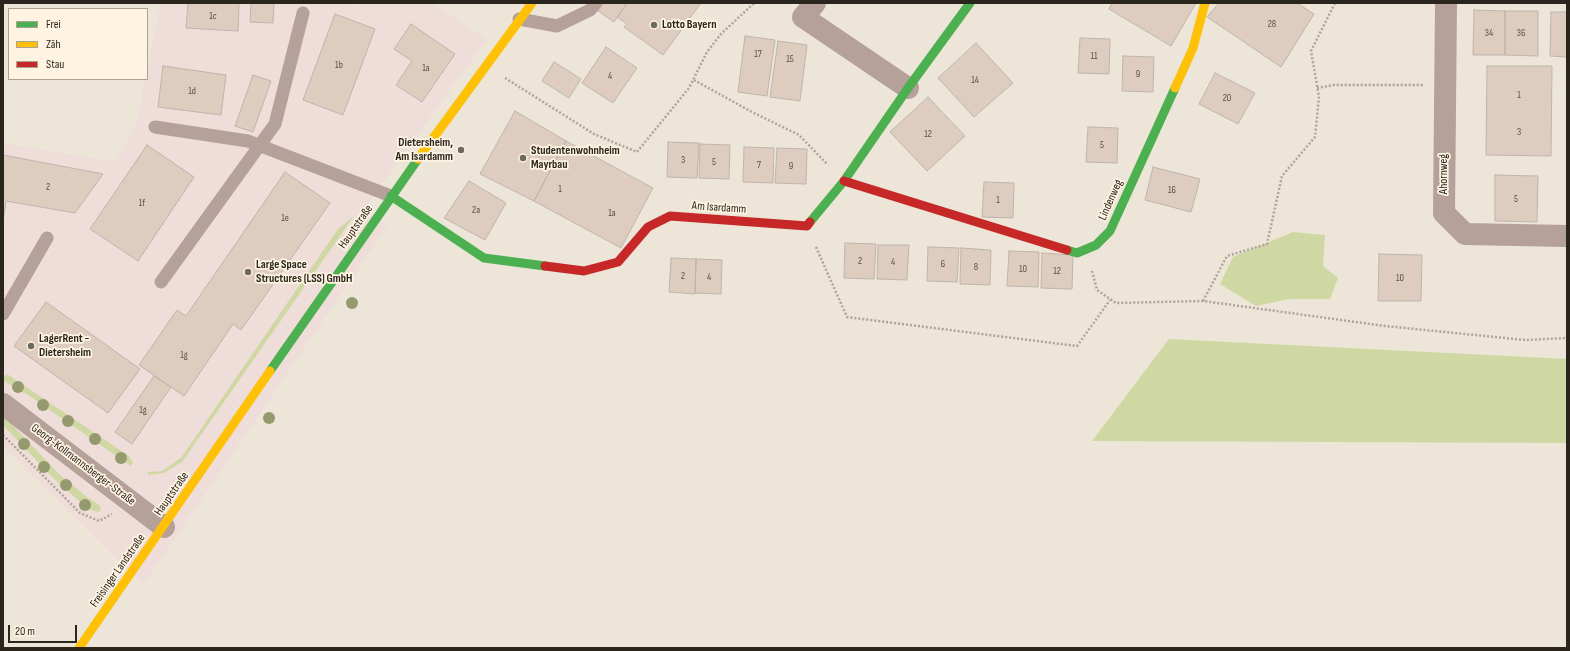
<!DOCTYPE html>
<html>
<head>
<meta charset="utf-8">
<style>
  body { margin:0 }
  #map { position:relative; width:1570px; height:651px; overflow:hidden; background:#ece5d8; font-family:"Sofia Sans Condensed",sans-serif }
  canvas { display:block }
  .frame { position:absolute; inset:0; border:4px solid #2a261d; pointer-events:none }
  .legend { position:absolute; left:8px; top:8px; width:140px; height:72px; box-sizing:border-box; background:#fff4e2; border:1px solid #aaa293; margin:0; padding:5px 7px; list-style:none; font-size:12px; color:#2a261d }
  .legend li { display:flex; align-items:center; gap:8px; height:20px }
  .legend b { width:20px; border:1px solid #aaa293 }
  .scale { position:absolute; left:8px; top:625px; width:69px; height:18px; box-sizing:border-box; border:2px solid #2a261d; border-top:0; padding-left:5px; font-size:12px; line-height:14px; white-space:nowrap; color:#2a261d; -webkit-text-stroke:3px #fff4e2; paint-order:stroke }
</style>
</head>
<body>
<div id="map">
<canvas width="1570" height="651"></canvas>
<div class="frame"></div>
<ul class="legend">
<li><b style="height:5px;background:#4caf50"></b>Frei</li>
<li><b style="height:5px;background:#ffc107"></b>Zäh</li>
<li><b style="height:5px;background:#c62828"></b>Stau</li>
</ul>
<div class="scale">20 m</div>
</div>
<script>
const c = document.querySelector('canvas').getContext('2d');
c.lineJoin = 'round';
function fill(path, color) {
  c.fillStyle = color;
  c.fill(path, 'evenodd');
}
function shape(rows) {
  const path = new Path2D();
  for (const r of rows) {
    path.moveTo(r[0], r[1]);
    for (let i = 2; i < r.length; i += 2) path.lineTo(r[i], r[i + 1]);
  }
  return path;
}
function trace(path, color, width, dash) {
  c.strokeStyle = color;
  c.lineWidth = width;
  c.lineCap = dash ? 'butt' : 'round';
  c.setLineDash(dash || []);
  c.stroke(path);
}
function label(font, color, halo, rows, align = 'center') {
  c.font = font + ' "Sofia Sans Condensed",sans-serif';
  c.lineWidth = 3.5;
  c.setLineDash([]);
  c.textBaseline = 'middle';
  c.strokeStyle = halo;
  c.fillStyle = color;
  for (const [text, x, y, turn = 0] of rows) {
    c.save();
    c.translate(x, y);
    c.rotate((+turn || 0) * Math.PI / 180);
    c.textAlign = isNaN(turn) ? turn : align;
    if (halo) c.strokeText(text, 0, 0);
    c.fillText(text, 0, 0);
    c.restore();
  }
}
fill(shape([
  [161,3,346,3,360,6,361,3,432,3,487,39,362,212,388,225,144,584,119,562,3,446,3,143,116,162,136,125]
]), '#efddda');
fill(shape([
  [354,216,182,462,164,473,149,475,147,472,162,471,181,458,338,229],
  [1293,232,1325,235,1323,266,1338,278,1330,299,1289,299,1256,306,1220,284,1233,257],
  [1169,339,1567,359,1567,443,1092,441],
  [7,374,129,456,133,463,131,466,31,397,4,381,4,377],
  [3,415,59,474,87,497,99,505,101,508,99,512,88,509,54,479,3,425]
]), '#cfd8a3');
const building = shape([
  [188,3,239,3,238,31,186,28,188,3],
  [251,3,274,3,273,23,250,22,251,3],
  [587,3,627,3,614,22,587,3],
  [627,3,701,3,663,55,624,27,627,24,617,17,627,3],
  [1112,3,1196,3,1171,46,1109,9,1112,3],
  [1219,3,1297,3,1314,14,1281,67,1207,17,1219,3],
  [1474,10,1505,11,1505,55,1473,55,1474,10],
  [1505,11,1538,11,1538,56,1505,55,1505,11],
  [1551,12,1567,12,1567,57,1550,56,1551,12],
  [335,14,375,29,343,115,303,100,335,14],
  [411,24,455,54,422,102,396,85,412,61,394,49,411,24],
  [745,36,775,40,767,96,738,92,745,36],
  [1080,38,1110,39,1109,74,1078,73,1080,38],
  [778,41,807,45,800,101,770,97,778,41],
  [976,43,1013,83,974,117,938,78,976,43],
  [606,47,637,68,613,103,582,83,606,47],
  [1123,56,1154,57,1153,92,1122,91,1123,56],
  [554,62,581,79,569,98,542,81,554,62],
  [163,66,226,75,221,115,158,107,163,66],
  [1487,66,1552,66,1551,156,1486,155,1487,66],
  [1215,73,1255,93,1238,124,1199,104,1215,73],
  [253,75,271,81,253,132,235,126,253,75],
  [928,97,965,136,927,171,890,132,928,97],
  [515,111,566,141,534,201,480,174,515,111],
  [1088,127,1118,128,1117,163,1086,162,1088,127],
  [566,141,653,188,621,248,534,201,566,141],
  [668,142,699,143,697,178,667,177,668,142],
  [700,144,730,145,729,179,699,178,700,144],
  [147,145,194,177,138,261,90,229,147,145],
  [744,147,774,148,773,183,743,182,744,147],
  [777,148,807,149,806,184,775,183,777,148],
  [3,155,103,174,75,213,6,201,3,222,3,155],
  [1153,167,1200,179,1191,212,1145,200,1153,167],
  [285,172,330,203,241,330,233,324,184,396,139,365,177,310,186,316,285,172],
  [1495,175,1538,176,1537,222,1495,221,1495,175],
  [469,181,506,203,485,240,444,218,469,181],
  [984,182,1014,183,1013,218,982,217,984,182],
  [845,243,876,244,874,279,844,278,845,243],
  [878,245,909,245,907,280,877,279,878,245],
  [928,247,959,248,957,282,927,281,928,247],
  [961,248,991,250,990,285,960,284,961,248],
  [1009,251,1039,252,1038,287,1007,286,1009,251],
  [1042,253,1073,255,1072,289,1041,288,1042,253],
  [1379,254,1422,255,1421,301,1378,301,1379,254],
  [671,258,696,259,695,294,669,292,671,258],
  [696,259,722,260,721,294,695,293,696,259],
  [46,302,140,369,108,413,14,346,46,302],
  [154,376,171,387,132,444,115,432,154,376]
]);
fill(building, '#deccbf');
trace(building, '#bdb5ad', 1);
trace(shape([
  [505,78,594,134,637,152,689,88,707,52,721,34,754,3],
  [694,80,750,111,799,135,827,164],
  [1317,88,1334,85,1423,85],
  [816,247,847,317,1077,346,1110,300],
  [1092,271,1097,290,1116,303,1203,301,1385,326,1525,340,1567,338],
  [1203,301,1227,256,1267,244,1282,176,1315,137,1319,97,1311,51,1335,3],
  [3,435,80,513,99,521,112,514]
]), '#b0a39b', 2.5, [2, 2]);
trace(shape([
  [519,19,557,26,590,10,596,3],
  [155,127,248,141,391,196],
  [161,282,275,124,303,13],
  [3,314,47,238]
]), '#b5a199', 13);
trace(shape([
  [815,3,803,17,908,88],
  [1446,3,1444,213,1465,234,1567,236],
  [3,404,164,527]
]), '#b5a199', 22);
trace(shape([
  [391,196,484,258,545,266],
  [810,222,844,181,908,88,970,3],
  [1067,250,1077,253,1096,245,1110,231,1175,88],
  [270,371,418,159]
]), '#4caf50', 9);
trace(shape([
  [1175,88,1193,48,1205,3],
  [418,159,532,3],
  [79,648,270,371]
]), '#ffc107', 9);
trace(shape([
  [844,181,1067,250],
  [545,266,584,271,618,262,648,227,670,216,807,226,810,222]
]), '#c62828', 9);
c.fillStyle = '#959a6e';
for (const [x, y] of [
  [352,303],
  [18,387],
  [43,405],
  [269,418],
  [68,421],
  [95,439],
  [24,444],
  [121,458],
  [44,467],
  [66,485],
  [85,505]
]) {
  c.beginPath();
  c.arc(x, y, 6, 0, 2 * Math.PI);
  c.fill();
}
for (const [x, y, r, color] of [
  [654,25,4,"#6e695e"],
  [461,150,4,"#6e695e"],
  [523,158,4,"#6e695e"],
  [248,272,4,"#6e695e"],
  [31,346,4,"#6e695e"]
]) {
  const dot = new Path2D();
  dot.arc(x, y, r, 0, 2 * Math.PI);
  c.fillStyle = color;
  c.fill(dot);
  trace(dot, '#fff4e2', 1.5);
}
label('10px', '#575046', null, [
  ["1c",213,16],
  ["28",1272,24],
  ["34",1489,33],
  ["36",1521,33],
  ["17",758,54],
  ["11",1094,56],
  ["15",790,59],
  ["1b",339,65],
  ["1a",426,68],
  ["9",1138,74],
  ["4",610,76],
  ["14",975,80],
  ["1d",192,91],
  ["1",1519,95],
  ["20",1227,98],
  ["3",1519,132],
  ["12",928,134],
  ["5",1102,145],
  ["3",683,160],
  ["5",714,162],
  ["7",759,165],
  ["9",791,166],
  ["2",48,187],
  ["1",560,189],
  ["16",1172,190],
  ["5",1516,199],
  ["1",998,200],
  ["1f",142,203],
  ["2a",476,210],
  ["1a",612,213],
  ["1e",285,218],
  ["2",860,261],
  ["4",893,262],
  ["6",943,264],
  ["8",976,267],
  ["10",1023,269],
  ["12",1057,271],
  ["2",683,276],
  ["4",709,277],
  ["10",1400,278],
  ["1g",184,355],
  ["1g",143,410]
]);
label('bold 12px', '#2a261d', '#fff4e2', [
  ["Lotto Bayern",662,25],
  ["Dietersheim,",453,143,"right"],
  ["Am Isardamm",453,157,"right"],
  ["Studentenwohnheim",531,151],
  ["Mayrbau",531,165],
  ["Large Space",256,265],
  ["Structures (LSS) GmbH",256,279],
  ["LagerRent -",39,339],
  ["Dietersheim",39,353]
], 'left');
label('12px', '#2a261d', '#fff4e2', [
  ["Ahornweg",1444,174,-90],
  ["Lindenweg",1111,200,-66],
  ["Am Isardamm",719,208,4],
  ["Hauptstraße",356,227,-55],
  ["Georg-Kollmannsberger-Straße",83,465,37],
  ["Hauptstraße",172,494,-55],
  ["Freisinger Landstraße",118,571,-55]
]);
</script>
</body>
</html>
